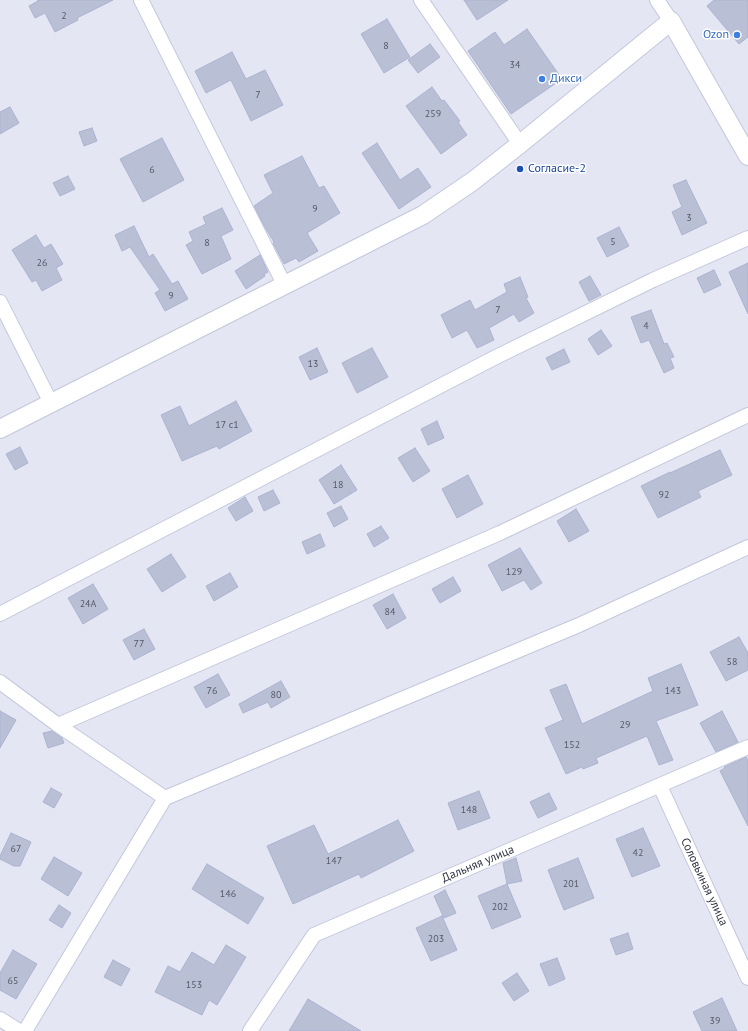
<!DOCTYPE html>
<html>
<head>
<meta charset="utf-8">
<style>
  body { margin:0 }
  canvas { display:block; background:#e4e6f3 }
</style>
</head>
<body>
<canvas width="748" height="1031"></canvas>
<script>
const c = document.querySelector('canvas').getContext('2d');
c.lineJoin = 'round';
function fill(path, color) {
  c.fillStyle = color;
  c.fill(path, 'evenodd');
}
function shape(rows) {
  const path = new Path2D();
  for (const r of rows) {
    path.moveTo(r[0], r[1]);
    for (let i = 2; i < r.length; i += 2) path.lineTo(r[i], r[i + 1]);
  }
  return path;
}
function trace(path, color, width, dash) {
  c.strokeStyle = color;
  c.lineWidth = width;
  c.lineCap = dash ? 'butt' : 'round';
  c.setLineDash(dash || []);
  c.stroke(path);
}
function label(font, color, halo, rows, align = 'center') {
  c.font = font + ' "PT Sans",sans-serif';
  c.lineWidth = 3;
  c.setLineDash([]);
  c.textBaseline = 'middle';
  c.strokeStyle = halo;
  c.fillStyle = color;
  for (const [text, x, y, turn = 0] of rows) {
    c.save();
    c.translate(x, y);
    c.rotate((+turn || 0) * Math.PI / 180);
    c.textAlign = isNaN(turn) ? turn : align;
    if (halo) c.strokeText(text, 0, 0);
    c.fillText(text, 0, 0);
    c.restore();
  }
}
const building = shape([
  [38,0,113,0,77,18,78,20,55,32,45,13,35,18,29,6,38,1,38,0],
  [464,0,508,0,477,20,464,0],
  [714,0,748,0,748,37,739,44,707,6,714,0],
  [387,19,410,57,384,73,361,34,387,19],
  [527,29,562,79,511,114,468,51,495,32,504,45,527,29],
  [430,44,440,57,418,73,408,60,430,44],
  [232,52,246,79,265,70,283,105,251,121,231,80,206,93,195,71,232,52],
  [432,87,442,101,444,100,460,121,458,122,467,135,441,154,406,106,432,87],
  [10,107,19,123,0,134,0,112,10,107],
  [92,128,97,141,84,146,79,132,92,128],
  [162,138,184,180,143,202,120,159,162,138],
  [377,143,400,180,418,168,431,187,399,209,362,153,377,143],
  [302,156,319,188,324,186,340,213,307,233,318,251,299,262,296,258,284,264,273,243,274,242,266,229,254,206,273,193,264,175,302,156],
  [68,176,75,189,60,196,53,183,68,176],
  [686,180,707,223,682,235,672,212,682,207,673,185,686,180],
  [222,208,233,230,221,236,231,259,202,274,186,245,193,241,189,232,206,224,203,217,222,208],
  [134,226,149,257,153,254,172,284,178,281,188,299,165,311,155,293,160,290,130,247,122,251,115,235,134,226],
  [619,227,629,246,607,257,597,238,619,227],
  [36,235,44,248,51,244,63,264,56,268,62,280,42,291,36,280,32,282,12,250,36,235],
  [260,255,268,272,264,274,265,276,246,289,235,271,260,255],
  [748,263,748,314,729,272,748,263],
  [714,270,721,285,704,293,697,278,714,270],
  [590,276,601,295,589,301,579,282,590,276],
  [520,277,528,297,526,298,534,313,519,322,514,314,489,328,494,340,477,348,467,330,452,338,441,315,470,300,475,310,507,292,504,284,520,277],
  [651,310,664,344,667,343,674,357,670,358,674,368,664,373,649,340,641,343,631,317,651,310],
  [601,330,612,346,598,355,588,339,601,330],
  [317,348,328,372,310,380,299,357,317,348],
  [372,348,388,377,357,393,342,363,372,348],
  [564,349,570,362,552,370,546,358,564,349],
  [236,401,252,431,219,449,217,446,182,461,161,415,180,406,189,426,236,401],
  [437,421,444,438,428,445,421,429,437,421],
  [20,447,28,463,15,470,6,454,20,447],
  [415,448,430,471,413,482,398,458,415,448],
  [720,450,732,475,698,491,701,497,658,518,641,486,670,472,670,473,720,450],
  [341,465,357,490,334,504,319,480,341,465],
  [468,475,483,504,457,518,442,489,468,475],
  [273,490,280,503,264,511,258,497,273,490],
  [245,497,253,511,236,521,228,508,245,497],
  [341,506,348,519,334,527,327,513,341,506],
  [576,509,589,531,569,542,557,521,576,509],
  [381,526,389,538,374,547,367,534,381,526],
  [320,534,325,546,307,554,302,542,320,534],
  [520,548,542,583,531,590,524,580,502,591,488,565,520,548],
  [171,554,186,577,162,592,147,569,171,554],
  [230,573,238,587,214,601,206,586,230,573],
  [453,577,461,591,440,603,432,589,453,577],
  [93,584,108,609,83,624,68,598,93,584],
  [393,594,406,618,387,629,373,605,393,594],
  [144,629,155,649,134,660,123,640,144,629],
  [739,637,748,653,748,670,726,681,710,652,739,637],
  [681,664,698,705,656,721,673,760,659,765,647,736,596,758,598,763,583,769,582,767,566,774,545,728,563,720,550,690,566,684,582,724,653,691,648,678,681,664],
  [218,674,230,695,206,708,194,687,218,674],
  [281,681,290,697,271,708,268,702,243,713,239,704,281,681],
  [0,711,16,720,0,748,0,711],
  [722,711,738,742,716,752,700,723,722,711],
  [52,731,62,738,64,743,48,748,43,733,52,731],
  [746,757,748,760,748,826,720,771,725,768,724,767,746,757],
  [51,788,62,794,54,808,43,802,51,788],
  [479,791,490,818,458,830,448,803,479,791],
  [549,793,557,809,538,818,530,802,549,793],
  [398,820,414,851,361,878,359,874,293,904,267,846,314,825,328,854,398,820],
  [643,828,660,866,632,877,616,839,643,828],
  [11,833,31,842,20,866,14,866,0,859,0,856,11,833],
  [54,857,82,873,68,896,41,879,54,857],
  [516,858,522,881,507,884,503,863,516,858],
  [578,858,594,898,564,910,548,870,578,858],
  [207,864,264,898,248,924,192,889,207,864],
  [507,884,521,917,492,929,478,896,507,884],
  [445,890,456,913,444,918,434,896,445,890],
  [59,905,71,913,62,928,49,920,59,905],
  [442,916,457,950,431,961,416,928,442,916],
  [628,933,633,949,616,955,610,939,628,933],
  [226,945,246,957,217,1005,209,1000,202,1015,155,992,168,966,180,972,192,952,214,965,226,945],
  [13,950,37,964,16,999,0,990,0,973,13,950],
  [557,958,565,979,549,986,540,964,557,958],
  [113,960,130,969,121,986,104,977,113,960],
  [517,973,529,991,514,1001,502,983,517,973],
  [722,998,737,1031,702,1031,693,1012,722,998],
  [308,999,361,1031,289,1031,308,999]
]);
fill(building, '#b9bfd5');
trace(building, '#acb3d0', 1);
const minor = shape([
  [141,0,285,286],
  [421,0,520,144],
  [657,0,671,21],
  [0,302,51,403],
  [0,614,494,358,653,280,748,238],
  [0,682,58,725,165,798],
  [58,725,500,533,748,415],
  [660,786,748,978],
  [0,1019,19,1031],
  [25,1031,165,798,579,625,748,547],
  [250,1031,314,935,748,747]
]);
const tertiary = shape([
  [0,429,423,215,473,181,520,144,671,21,748,156]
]);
trace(minor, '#c3c7dd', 16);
trace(tertiary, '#c3c7dd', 20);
trace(minor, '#fff', 14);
trace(tertiary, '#fff', 18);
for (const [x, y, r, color] of [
  [737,35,4,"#3f7fe0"],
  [542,79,4,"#3f7fe0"],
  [520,169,4,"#1a4fb4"]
]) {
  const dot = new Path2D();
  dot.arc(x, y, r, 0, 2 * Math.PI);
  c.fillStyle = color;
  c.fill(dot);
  trace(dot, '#fff', 1.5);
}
label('10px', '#555969', null, [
  ["2",64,16],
  ["8",386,46],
  ["34",515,65],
  ["7",258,95],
  ["259",433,114],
  ["6",152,170],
  ["9",315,209],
  ["3",689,218],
  ["5",613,242],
  ["8",207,243],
  ["26",42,263],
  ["9",171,296],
  ["7",498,310],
  ["4",646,326],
  ["13",313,364],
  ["17 с1",227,425],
  ["18",338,485],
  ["92",664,495],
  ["129",514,572],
  ["24А",88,604],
  ["84",390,612],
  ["77",139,644],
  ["58",732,662],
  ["76",212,691],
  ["143",673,691],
  ["80",276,695],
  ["29",625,725],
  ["152",572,745],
  ["148",469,810],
  ["67",16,849],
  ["42",638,853],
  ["147",334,861],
  ["201",571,884],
  ["146",228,894],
  ["202",500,907],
  ["203",436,939],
  ["65",13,981],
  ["153",194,985],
  ["39",715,1021]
]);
label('12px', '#366cbe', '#fff', [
  ["Ozon",729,35],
  ["Дикси",550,79,"left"]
], 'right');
label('12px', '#164399', '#fff', [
  ["Согласие-2",528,169]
], 'left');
label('12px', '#343745', '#fff', [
  ["Дальняя улица",478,864,-23],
  ["Соловьиная улица",704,882,65]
]);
</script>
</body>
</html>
